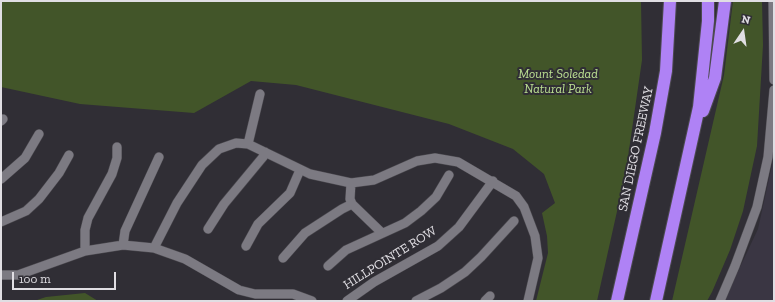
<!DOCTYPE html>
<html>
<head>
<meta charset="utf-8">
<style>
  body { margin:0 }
  #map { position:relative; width:775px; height:302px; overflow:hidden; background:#302e35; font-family:"Zilla Slab",serif }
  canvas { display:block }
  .frame { position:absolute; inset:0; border:2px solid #e0dee3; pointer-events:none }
  .north { position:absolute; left:723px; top:12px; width:40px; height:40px; -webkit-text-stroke:3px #302e35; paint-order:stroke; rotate:13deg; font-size:11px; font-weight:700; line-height:16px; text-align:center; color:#e0dee3 }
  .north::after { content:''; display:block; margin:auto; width:14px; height:18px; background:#e0dee3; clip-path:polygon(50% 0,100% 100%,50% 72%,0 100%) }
  .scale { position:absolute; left:12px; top:272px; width:104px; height:18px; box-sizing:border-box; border:2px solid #e0dee3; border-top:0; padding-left:5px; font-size:12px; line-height:14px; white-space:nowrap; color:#e0dee3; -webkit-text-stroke:3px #302e35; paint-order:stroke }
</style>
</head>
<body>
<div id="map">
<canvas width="775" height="302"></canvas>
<div class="frame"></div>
<div class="north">N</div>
<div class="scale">100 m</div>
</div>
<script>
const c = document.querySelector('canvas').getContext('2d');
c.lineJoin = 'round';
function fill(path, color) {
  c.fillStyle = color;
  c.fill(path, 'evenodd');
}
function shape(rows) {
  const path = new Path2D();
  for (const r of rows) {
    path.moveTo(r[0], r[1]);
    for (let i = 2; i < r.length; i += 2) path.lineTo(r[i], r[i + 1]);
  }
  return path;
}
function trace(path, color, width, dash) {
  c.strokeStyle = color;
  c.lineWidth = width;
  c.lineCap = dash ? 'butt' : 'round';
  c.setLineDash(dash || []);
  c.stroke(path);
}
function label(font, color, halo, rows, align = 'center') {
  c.font = font + ' "Zilla Slab",serif';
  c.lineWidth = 4;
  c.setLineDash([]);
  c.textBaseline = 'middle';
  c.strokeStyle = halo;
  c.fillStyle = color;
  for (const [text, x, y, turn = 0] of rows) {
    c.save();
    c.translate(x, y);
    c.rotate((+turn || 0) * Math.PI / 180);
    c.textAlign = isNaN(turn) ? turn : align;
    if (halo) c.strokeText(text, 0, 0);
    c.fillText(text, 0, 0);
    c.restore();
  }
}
fill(shape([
  [774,140,774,301,724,301,758,229,772,165]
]), '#3a3643');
fill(shape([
  [1,1,641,1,642,60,626,171,597,301,536,301,548,253,547,236,542,213,555,203,544,174,513,149,449,124,296,85,251,81,194,113,80,104,1,87],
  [733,1,762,1,763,45,757,146,743,211,730,250,712,292,707,301,672,301,724,75],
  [85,293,98,301,34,301,46,297]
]), '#425529');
const minor = shape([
  [773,1,774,80],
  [1,121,3,119],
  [248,144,260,94],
  [1,179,25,158,39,134],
  [351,183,350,199,352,204,382,233],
  [1,222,26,211,39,199,59,173,69,155],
  [208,229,224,204,263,157,265,152],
  [123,245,125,231,159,157],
  [246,246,258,224,290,193,300,170],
  [154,248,177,203,202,165,219,149,236,143,248,144,310,174,351,183,374,180,417,161,435,158,458,162,516,196,524,207,535,236,538,258,528,301],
  [85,251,85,230,88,218,112,174,117,158,117,147],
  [283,258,305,233,342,209,352,204],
  [328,266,346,250,405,223,421,211,436,197,449,175],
  [1,275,18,275,85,251,123,245,154,248,185,259,239,290,255,294,293,294,312,301],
  [347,301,374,282,438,246,459,227,493,181],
  [416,301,441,288,465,272,481,257,514,221],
  [485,301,490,296],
  [720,301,735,266,757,207,768,157,774,90]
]);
const highway = shape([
  [703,111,715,78,725,1],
  [617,301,655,133,666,71,670,1],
  [656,301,699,107,708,21,708,1]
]);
trace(minor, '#4c4a50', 10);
trace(highway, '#4c4a50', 14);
trace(minor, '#7c7a82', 9);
trace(highway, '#af82f5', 12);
label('italic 13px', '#bce092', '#302e35', [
  ["Mount Soledad",558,74],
  ["Natural Park",558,89]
]);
label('13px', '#e0dee3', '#302e35', [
  ["SAN DIEGO FREEWAY",636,149,-78],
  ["HILLPOINTE ROW",390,258,-32]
]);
</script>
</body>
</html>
